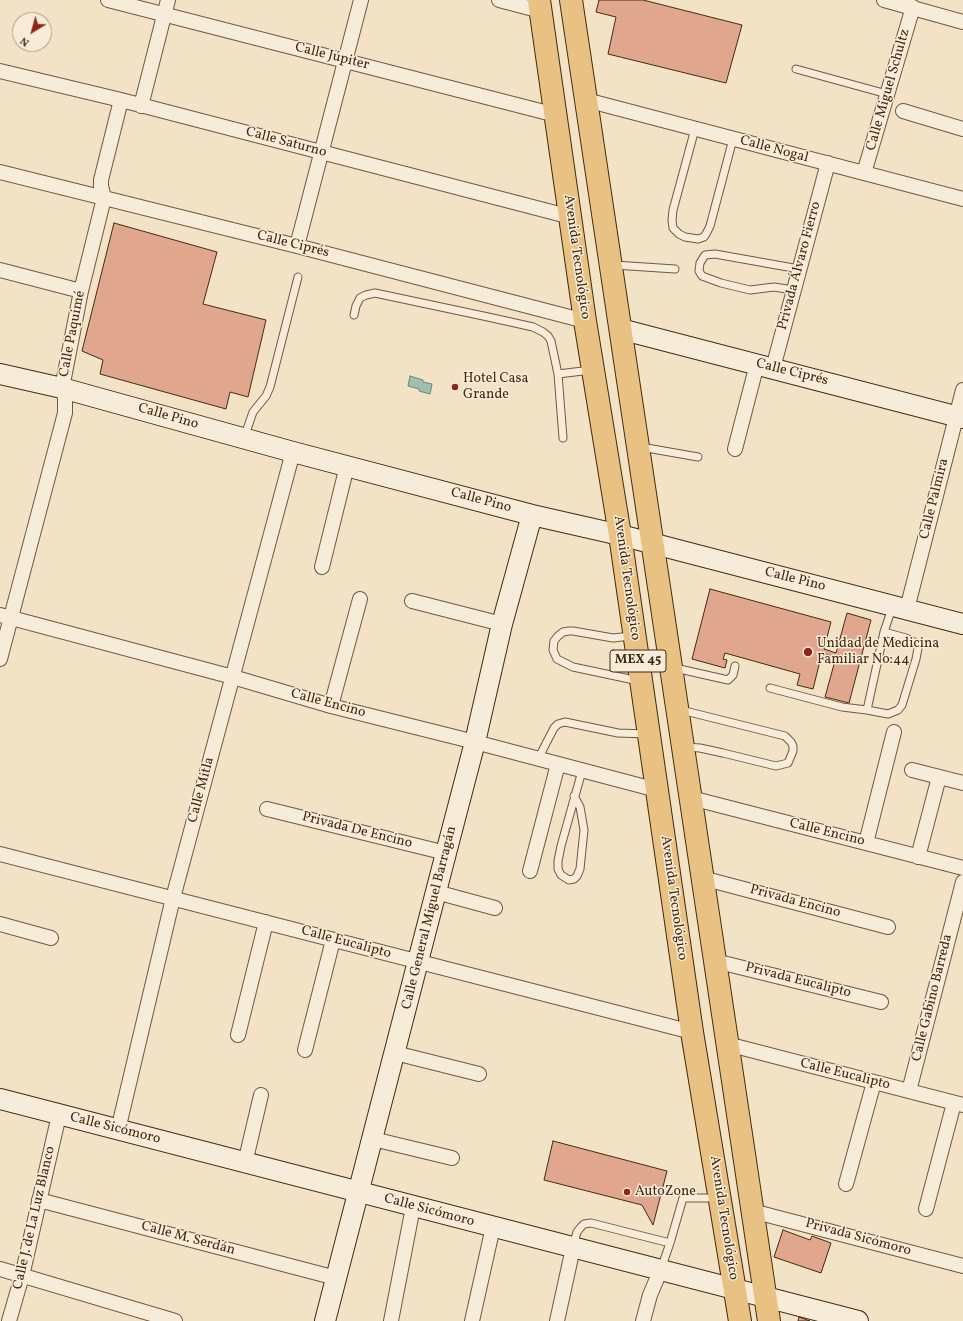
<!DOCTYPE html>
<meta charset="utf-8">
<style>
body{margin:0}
#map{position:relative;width:963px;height:1321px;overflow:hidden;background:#f2e2c6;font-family:Vollkorn,serif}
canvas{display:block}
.north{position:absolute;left:12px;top:12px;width:40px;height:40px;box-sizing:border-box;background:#f7ecda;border:1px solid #af9f89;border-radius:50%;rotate:217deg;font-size:11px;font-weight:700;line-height:16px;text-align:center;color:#442b0f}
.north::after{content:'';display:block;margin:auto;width:14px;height:18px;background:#8f2418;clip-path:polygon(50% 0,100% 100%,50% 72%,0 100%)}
</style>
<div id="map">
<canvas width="963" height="1321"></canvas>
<div class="north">N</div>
</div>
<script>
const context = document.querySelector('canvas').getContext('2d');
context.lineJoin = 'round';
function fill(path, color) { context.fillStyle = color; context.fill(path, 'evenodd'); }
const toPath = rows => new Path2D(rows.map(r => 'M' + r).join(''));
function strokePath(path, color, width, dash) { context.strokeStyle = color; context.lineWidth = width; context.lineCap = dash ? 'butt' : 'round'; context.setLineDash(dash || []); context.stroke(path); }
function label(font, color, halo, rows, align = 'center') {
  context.font = font + ' Vollkorn,serif'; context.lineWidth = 3; context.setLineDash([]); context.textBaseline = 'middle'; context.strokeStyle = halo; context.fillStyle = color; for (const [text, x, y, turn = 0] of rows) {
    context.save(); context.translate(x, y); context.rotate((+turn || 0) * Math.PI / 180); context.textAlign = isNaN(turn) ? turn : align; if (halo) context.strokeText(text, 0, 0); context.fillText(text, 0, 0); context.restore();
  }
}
const water = toPath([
 [410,376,423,380,423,382,432,384,430,394,419,391,419,389,408,386,410,376]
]);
const building = toPath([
 [599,0,643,0,742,25,726,83,608,54,616,17,596,12,599,0],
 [114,223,217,252,203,304,266,320,248,397,230,392,226,409,100,374,103,360,82,351,114,223],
 [710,589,831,622,824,649,836,653,847,613,871,620,849,703,825,697,836,657,822,653,813,689,797,685,800,674,725,653,723,659,727,660,725,668,692,659,710,589],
 [553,1141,667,1171,653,1225,642,1205,544,1180,553,1141],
 [783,1230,810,1240,812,1236,831,1243,821,1273,774,1257,783,1230],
 [799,1317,810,1321,798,1321,799,1317]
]);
const lane = toPath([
 [796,69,887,94],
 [695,129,673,210,672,220,673,228,679,234,685,237,698,239,704,237,706,234,710,226,733,139],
 [614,265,675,269],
 [793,290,774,287,750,290,721,283,702,276,699,271,700,263,705,255,715,254,799,269],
 [354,315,356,306,360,298,366,295,375,293,488,317,533,327,543,332,548,336,551,341,558,374,591,370],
 [558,374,563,438],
 [244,438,253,412,266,396,270,387,298,277],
 [641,447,698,457],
 [884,632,906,638,914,642,917,644,918,648,916,659,902,705,898,710,888,714,867,710,884,632],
 [884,632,892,608],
 [631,636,613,638,573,631,569,631,563,632,558,636,554,641,553,650,557,659,573,667,639,681],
 [675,668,728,680,733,675,735,666],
 [770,688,842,707,867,710],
 [681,710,785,736,791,742,793,746,793,751,788,763,776,766,723,753,700,748,685,747],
 [538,759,554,728,558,724,565,722,618,733,647,734],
 [574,796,580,807,584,830,580,869,577,876,574,879,569,880,561,875,558,869,558,861,561,846,582,771],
 [573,1246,577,1232,581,1227,584,1224,591,1223,670,1243,683,1198,718,1198],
 [661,1269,670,1243]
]);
const street = toPath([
 [108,0,556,115],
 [499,0,541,11],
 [884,0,963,22],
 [0,71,121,100,571,217],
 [586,100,963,199],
 [141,106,168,0],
 [903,111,963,129],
 [0,172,297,246,585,321],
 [864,173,913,7],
 [297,246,361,0],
 [0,270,81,291],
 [773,368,828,163],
 [735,449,757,364],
 [322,567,347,466],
 [412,601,502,624],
 [907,609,963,390],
 [0,615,233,677,331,706,475,742,657,790],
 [0,659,65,413,65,398,62,388,81,291,104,198,101,186,101,180,121,100],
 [331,706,360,599],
 [912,770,963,783],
 [691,798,963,868],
 [267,809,446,853],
 [866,843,894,732],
 [0,854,692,1032],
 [918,857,939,777],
 [530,871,558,764],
 [702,878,888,927],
 [436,892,495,908],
 [0,924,51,938],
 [715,961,881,1002],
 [238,1035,266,922],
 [727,1044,963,1105],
 [305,1050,333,940],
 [395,1053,479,1074],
 [909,1091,963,882],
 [118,1130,173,898,293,452],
 [373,1139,452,1158],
 [245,1163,261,1095],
 [846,1184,874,1082],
 [39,1200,336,1278],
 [926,1209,954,1103],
 [752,1211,963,1266],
 [0,1269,175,1321],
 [9,1321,22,1276,59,1115],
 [391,1321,413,1207],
 [472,1321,493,1227],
 [557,1321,573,1248],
 [643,1321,650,1295,661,1269]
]);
const secondary = toPath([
 [620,329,963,418],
 [0,374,62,388,293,452,532,515,620,535,963,624],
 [0,1099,858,1321],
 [325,1321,446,853,475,742,502,624,532,515]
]);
const primary = toPath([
 [539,0,585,321,620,535,692,1032,740,1321],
 [571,0,769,1321]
]);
const markers = [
 [455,387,4,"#8f2418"],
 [808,652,5,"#8f2418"],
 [627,1192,4,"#8f2418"]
];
const shields = [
 [638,661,56]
];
const shieldNames = [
 ["MEX 45",638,661]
];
const streetNames = [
 ["Calle Júpiter",332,57,14],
 ["Calle Miguel Schultz",889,90,-74],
 ["Calle Saturno",286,143,15],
 ["Calle Nogal",774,150,15],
 ["Calle Ciprés",293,245,14],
 ["Avenida Tecnológico",576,257,82],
 ["Privada Álvaro Fierro",800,266,-75],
 ["Calle Paquimé",73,334,-79],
 ["Calle Ciprés",792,373,14],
 ["Calle Pino",168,417,16],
 ["Calle Palmira",935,499,-76],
 ["Calle Pino",481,501,15],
 ["Avenida Tecnológico",626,578,82],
 ["Calle Pino",795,580,14],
 ["Calle Encino",328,704,15],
 ["Calle Mitla",202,790,-75],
 ["Privada De Encino",357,831,14],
 ["Calle Encino",827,833,14],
 ["Avenida Tecnológico",673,898,82],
 ["Privada Encino",795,902,15],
 ["Calle General Miguel Barragán",430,918,-76],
 ["Calle Eucalipto",346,943,15],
 ["Privada Eucalipto",798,981,14],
 ["Calle Gabino Barreda",933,998,-76],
 ["Calle Eucalipto",845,1075,14],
 ["Calle Sicómoro",115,1129,14],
 ["Calle Sicómoro",429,1211,15],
 ["Calle J. de La Luz Blanco",35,1218,-77],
 ["Avenida Tecnológico",723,1218,81],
 ["Privada Sicómoro",858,1238,15],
 ["Calle M. Serdán",188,1239,15]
];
const poiNames = [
 ["Hotel Casa",463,379],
 ["Grande",463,395],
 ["Unidad de Medicina",817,644],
 ["Familiar No:44",817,660],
 ["AutoZone",635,1192]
];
fill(water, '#9cbfaf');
strokePath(water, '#79846f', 1);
fill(building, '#e1a68e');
strokePath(building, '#442b0f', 1);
strokePath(lane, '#70593d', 9);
strokePath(street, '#70593d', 16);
strokePath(secondary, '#442b0f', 22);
strokePath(primary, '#442b0f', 24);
strokePath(lane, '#f7ecda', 7);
strokePath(street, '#f7ecda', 14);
strokePath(secondary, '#f7ecda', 20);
strokePath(primary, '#e9c183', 22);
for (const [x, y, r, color] of markers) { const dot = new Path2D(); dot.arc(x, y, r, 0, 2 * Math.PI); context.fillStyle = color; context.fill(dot); strokePath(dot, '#f7ecda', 1.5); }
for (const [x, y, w] of shields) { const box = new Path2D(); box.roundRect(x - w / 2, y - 11, w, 22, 3); context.fillStyle = '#f7ecda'; context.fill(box); strokePath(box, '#442b0f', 1); }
label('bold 13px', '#442b0f', null, shieldNames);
label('14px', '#442b0f', '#f7ecda', streetNames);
label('14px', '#442b0f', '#f7ecda', poiNames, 'left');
</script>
